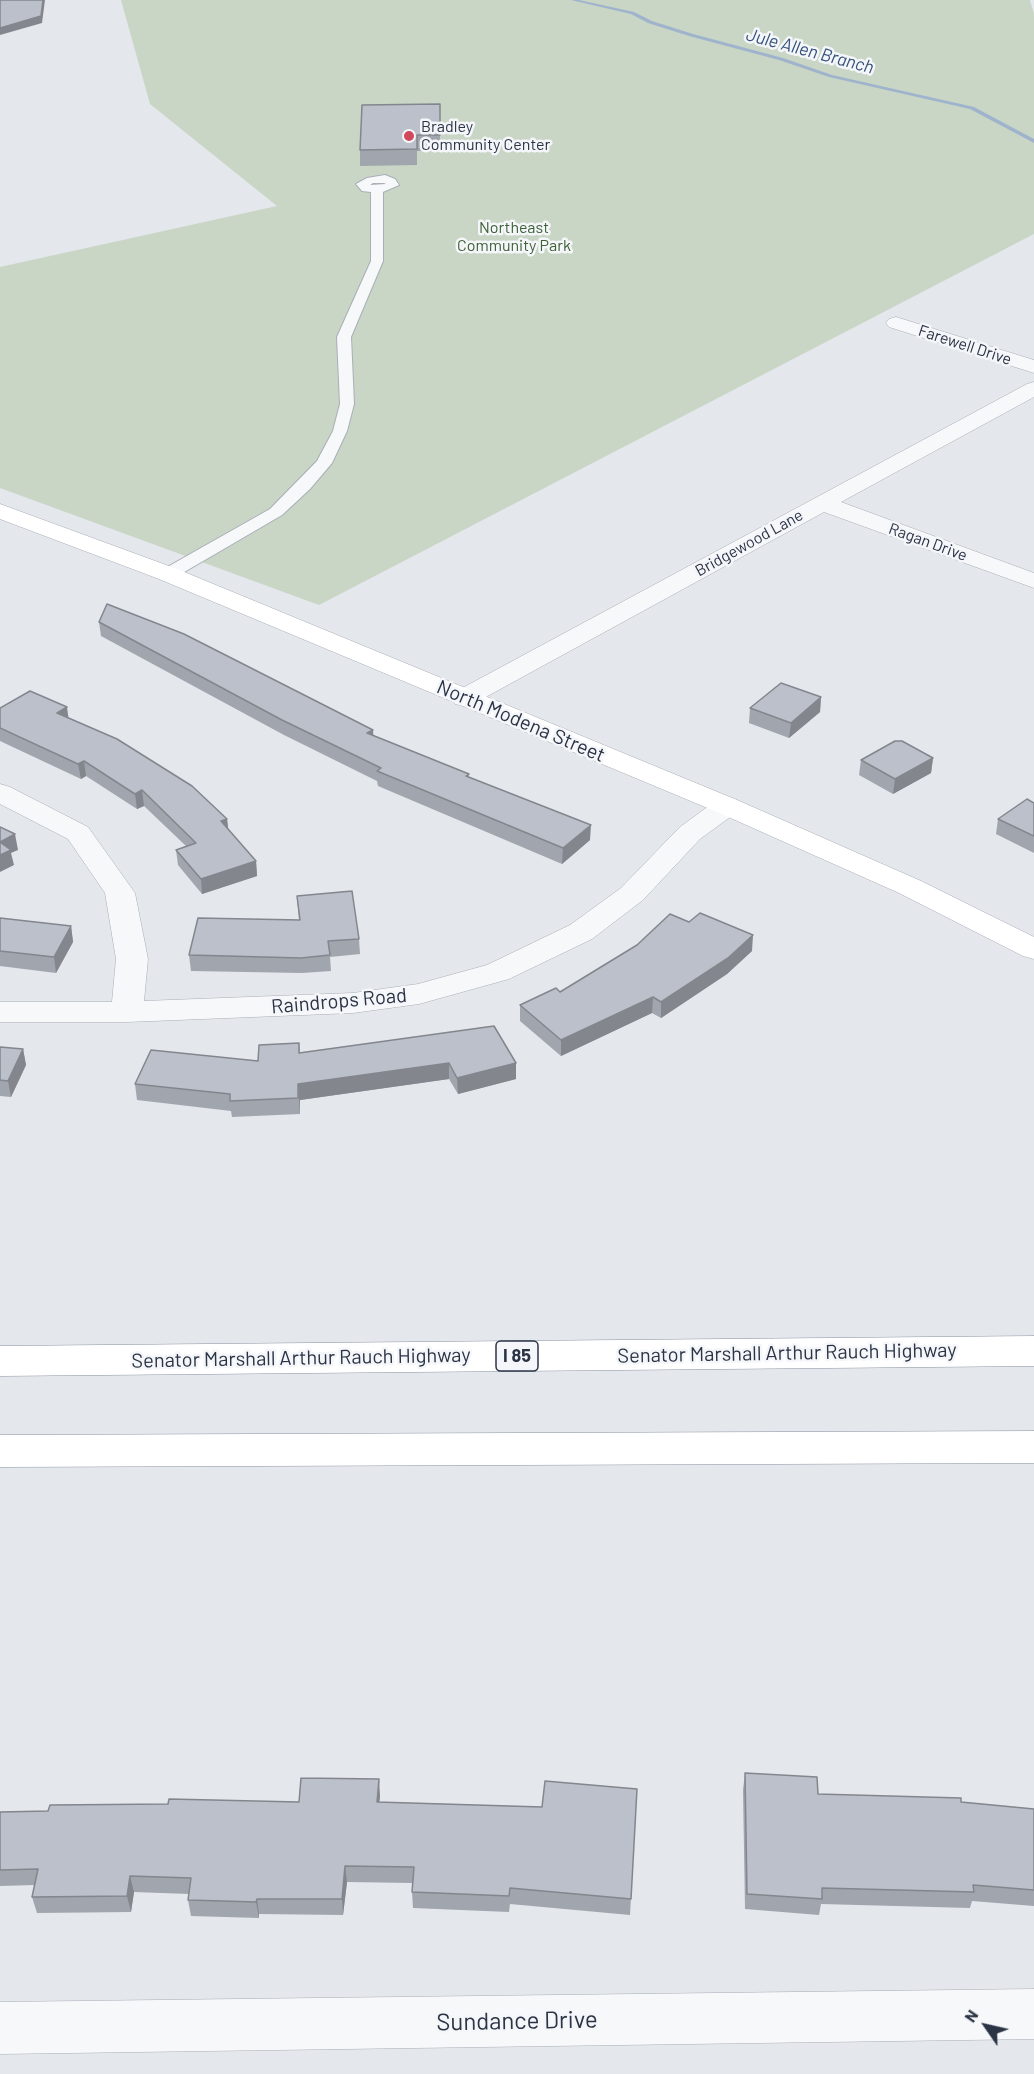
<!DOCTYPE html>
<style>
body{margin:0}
#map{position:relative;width:1034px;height:2074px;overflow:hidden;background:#e4e7ec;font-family:Barlow,sans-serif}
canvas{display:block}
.north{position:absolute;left:956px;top:1996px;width:60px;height:60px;-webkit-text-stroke:4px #f4f6f9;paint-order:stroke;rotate:304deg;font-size:16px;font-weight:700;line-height:24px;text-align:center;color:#2b3445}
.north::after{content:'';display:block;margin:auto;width:21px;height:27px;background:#2b3445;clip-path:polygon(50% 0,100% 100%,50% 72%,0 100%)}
</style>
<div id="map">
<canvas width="1034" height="2074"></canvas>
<div class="north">N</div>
</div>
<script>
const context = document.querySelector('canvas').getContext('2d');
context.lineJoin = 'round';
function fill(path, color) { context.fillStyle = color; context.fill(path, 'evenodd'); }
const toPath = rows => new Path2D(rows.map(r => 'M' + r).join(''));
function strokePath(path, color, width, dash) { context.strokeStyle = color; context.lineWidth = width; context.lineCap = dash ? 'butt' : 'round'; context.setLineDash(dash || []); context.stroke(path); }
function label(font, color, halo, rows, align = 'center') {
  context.font = font + ' Barlow,sans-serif'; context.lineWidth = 5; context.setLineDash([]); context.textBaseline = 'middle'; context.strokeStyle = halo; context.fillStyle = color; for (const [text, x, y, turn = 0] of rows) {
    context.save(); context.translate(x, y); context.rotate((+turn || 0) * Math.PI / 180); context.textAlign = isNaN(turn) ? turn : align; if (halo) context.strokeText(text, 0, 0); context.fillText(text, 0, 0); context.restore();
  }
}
const green = toPath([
 [121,0,1030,0,1034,14,1034,234,319,605,0,488,0,267,277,206,150,104]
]);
const stream = toPath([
 [571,0,579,0,634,12,652,21,693,34,783,58,832,75,974,107,1034,139,1034,143,970,109,829,77,779,60,689,36,648,23,631,14,571,0]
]);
const lane = toPath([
 [385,175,395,179,399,185,383,192,383,261,351,337,354,404,347,431,332,463,310,489,282,515,174,578,162,578,160,574,162,570,270,509,317,461,333,431,340,404,337,337,371,261,371,192,362,191,356,184,367,178,385,175],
 [373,183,384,183,386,184,370,185,373,183]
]);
const street = toPath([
 [896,317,1034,360,1034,373,889,327,886,323,889,319,896,317],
 [1034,382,1034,397,841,502,1034,573,1034,588,824,512,473,704,464,706,455,704,451,698,455,692,1027,384,1034,382],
 [0,784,10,787,88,827,135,893,148,959,144,1001,353,993,418,984,487,965,570,925,621,888,680,827,717,800,727,797,737,800,741,806,737,812,700,839,643,900,592,939,509,979,419,1004,353,1013,127,1022,0,1022,0,1002,112,1002,116,959,105,893,68,839,0,804,0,784],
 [1034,1989,1034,2039,0,2054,0,2002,1034,1989]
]);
const secondary = toPath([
 [0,504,177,569,737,800,921,881,1034,937,1034,959,1023,956,899,893,717,812,159,579,0,519,0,504]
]);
const highway = toPath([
 [1034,1336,1034,1366,0,1376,0,1346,1034,1336],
 [1034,1431,1034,1463,0,1467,0,1435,1034,1431]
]);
const wall = toPath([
 [440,104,440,150,417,151,417,165,360,166,360,150],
 [99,622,373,730,373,735,469,774,469,777,590,840,562,864,378,786,377,781,284,735,101,636],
 [821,697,820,712,789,738,749,723,750,708],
 [0,708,69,718,227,819,228,830,256,861,257,876,202,894,178,865,176,850,186,846,144,806,137,809,86,776,81,779,0,741],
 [933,758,931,773,893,794,859,775,861,760],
 [1034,803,1034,853,996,834,998,819],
 [297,896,359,939,360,954,330,957,331,971,302,973,191,971,189,955,299,920],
 [0,918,71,926,73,942,56,973,0,966],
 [752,951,727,974,661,1018,652,1013,561,1056,520,1021,520,1005,560,992],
 [494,1026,516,1079,458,1094,449,1079,300,1100,300,1114,232,1117,231,1111,137,1100,135,1084,258,1061,299,1043,300,1053],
 [0,1047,23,1049,26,1065,11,1097,0,1096],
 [745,1773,818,1794,961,1802,1034,1809,1034,1906,972,1901,970,1908,821,1904,819,1915,745,1909,743,1790],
 [637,1789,630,1915,510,1904,509,1912,413,1908,412,1892,413,1883,347,1882,343,1915,259,1914,259,1918,191,1916,188,1900,189,1894,134,1892,131,1912,37,1913,32,1897,35,1885,0,1886,0,1812,48,1811,168,1804,299,1802,380,1796,379,1802,542,1807]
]);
const shadedWall = toPath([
 [43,0,45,0,42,23,0,35,0,28],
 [821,697,820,712,789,738,791,723],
 [67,707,69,722,57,713],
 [373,730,374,745,367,733],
 [933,758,931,773,893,794,895,779],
 [84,761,86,776,81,779,78,764],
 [142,790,144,806,137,809,135,794],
 [227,819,229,834,221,821],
 [591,825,590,840,562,864,563,848],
 [15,834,18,850,11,853,14,865,0,872,0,842],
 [256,861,257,876,202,894,201,879],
 [71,926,73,942,56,973,54,957],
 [753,935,752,951,727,974,661,1018,661,1002],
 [653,997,652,1013,561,1056,561,1040],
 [23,1049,26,1065,11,1097,8,1081],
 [449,1063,449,1079,300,1100,300,1114,298,1084],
 [516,1063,516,1079,458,1094,457,1078],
 [379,1779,380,1796,378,1818,377,1802],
 [345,1866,347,1882,343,1915,342,1899],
 [130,1876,134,1892,131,1912,127,1896],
 [257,1899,259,1914,259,1918,256,1902]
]);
const building = toPath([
 [0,0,43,0,41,16,0,28,0,0],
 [440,104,440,135,417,135,417,149,360,150,362,105,440,104],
 [107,604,184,634,373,730,367,733,469,774,466,776,591,825,563,848,377,771,381,768,282,720,99,622,107,604],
 [781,683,821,697,791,723,750,708,781,683],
 [30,691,67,707,57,713,117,739,192,786,227,819,221,821,256,861,201,879,176,850,196,843,142,790,135,794,84,761,78,764,0,728,0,708,30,691],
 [895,741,902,741,933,758,895,779,861,760,895,741],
 [1027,799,1034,803,1034,836,998,819,1027,799],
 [0,827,15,834,0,842,0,827],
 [0,842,11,850,0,855,0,842],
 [352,891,359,939,328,941,330,955,301,958,189,955,198,918,300,920,297,896,352,891],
 [700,913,753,935,728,958,661,1002,653,997,561,1040,520,1005,556,988,560,992,637,945,670,914,689,922,700,913],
 [0,918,71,926,54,957,0,951,0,918],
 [494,1026,516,1063,457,1078,449,1063,298,1084,298,1098,230,1101,230,1094,135,1084,151,1050,258,1061,259,1045,299,1043,299,1053,494,1026],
 [0,1047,23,1049,8,1081,0,1080,0,1047],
 [745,1773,817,1777,818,1794,961,1798,961,1802,1034,1809,1034,1890,973,1885,974,1892,822,1888,822,1899,747,1894,745,1773],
 [301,1778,379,1779,377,1802,542,1807,545,1781,637,1789,631,1899,510,1888,509,1896,412,1892,414,1867,345,1866,342,1899,257,1899,256,1902,188,1900,191,1878,130,1876,127,1896,32,1897,38,1869,0,1870,0,1812,48,1811,50,1805,168,1804,169,1799,299,1802,301,1778]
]);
const markers = [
 [409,136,6,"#d1495b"]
];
const farPoinames = [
 ["Bradley",421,127],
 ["Community Center",421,145]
];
const farParknames = [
 ["Northeast",514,228],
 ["Community Park",514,246]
];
const farStreetnames = [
 ["Farewell Drive",965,345,18],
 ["Ragan Drive",928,542,20],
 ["Bridgewood Lane",749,543,-29]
];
const farWaternames = [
 ["Jule Allen Branch",810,51,15]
];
const shields = [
 [517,1356,42]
];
const shieldNames = [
 ["I 85",517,1356]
];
const streetNames = [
 ["North Modena Street",521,721,23],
 ["Raindrops Road",339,1001,-5],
 ["Senator Marshall Arthur Rauch Highway",787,1353,-1],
 ["Senator Marshall Arthur Rauch Highway",301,1358,-1]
];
const nearStreetnames = [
 ["Sundance Drive",517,2021,-1]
];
fill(green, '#c9d6c5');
fill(stream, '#9fb4cc');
strokePath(lane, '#a9aeb7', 2);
strokePath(street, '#a9aeb7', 1);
strokePath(secondary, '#a9aeb7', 1);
strokePath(highway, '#8b94a3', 1);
fill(lane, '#f7f8fa');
fill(street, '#f7f8fa');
fill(secondary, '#fff');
fill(highway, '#fff');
fill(wall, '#a1a5ae');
fill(shadedWall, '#83868d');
fill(building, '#bbc0ca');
strokePath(building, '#83868d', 1.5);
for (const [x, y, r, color] of markers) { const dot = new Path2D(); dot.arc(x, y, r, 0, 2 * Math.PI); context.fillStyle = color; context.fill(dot); strokePath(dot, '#f4f6f9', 2); }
label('16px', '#2b3445', '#f4f6f9', farPoinames, 'left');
label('16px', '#3f6138', '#f4f6f9', farParknames);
label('16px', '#2b3445', '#f4f6f9', farStreetnames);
label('italic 18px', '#34527a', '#f4f6f9', farWaternames);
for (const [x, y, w] of shields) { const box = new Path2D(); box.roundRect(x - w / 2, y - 15, w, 30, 4.5); context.fillStyle = '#f4f6f9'; context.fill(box); strokePath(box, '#2b3445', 1.5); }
label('bold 18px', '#2b3445', null, shieldNames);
label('20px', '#2b3445', '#f4f6f9', streetNames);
label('24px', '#2b3445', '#f4f6f9', nearStreetnames);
</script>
